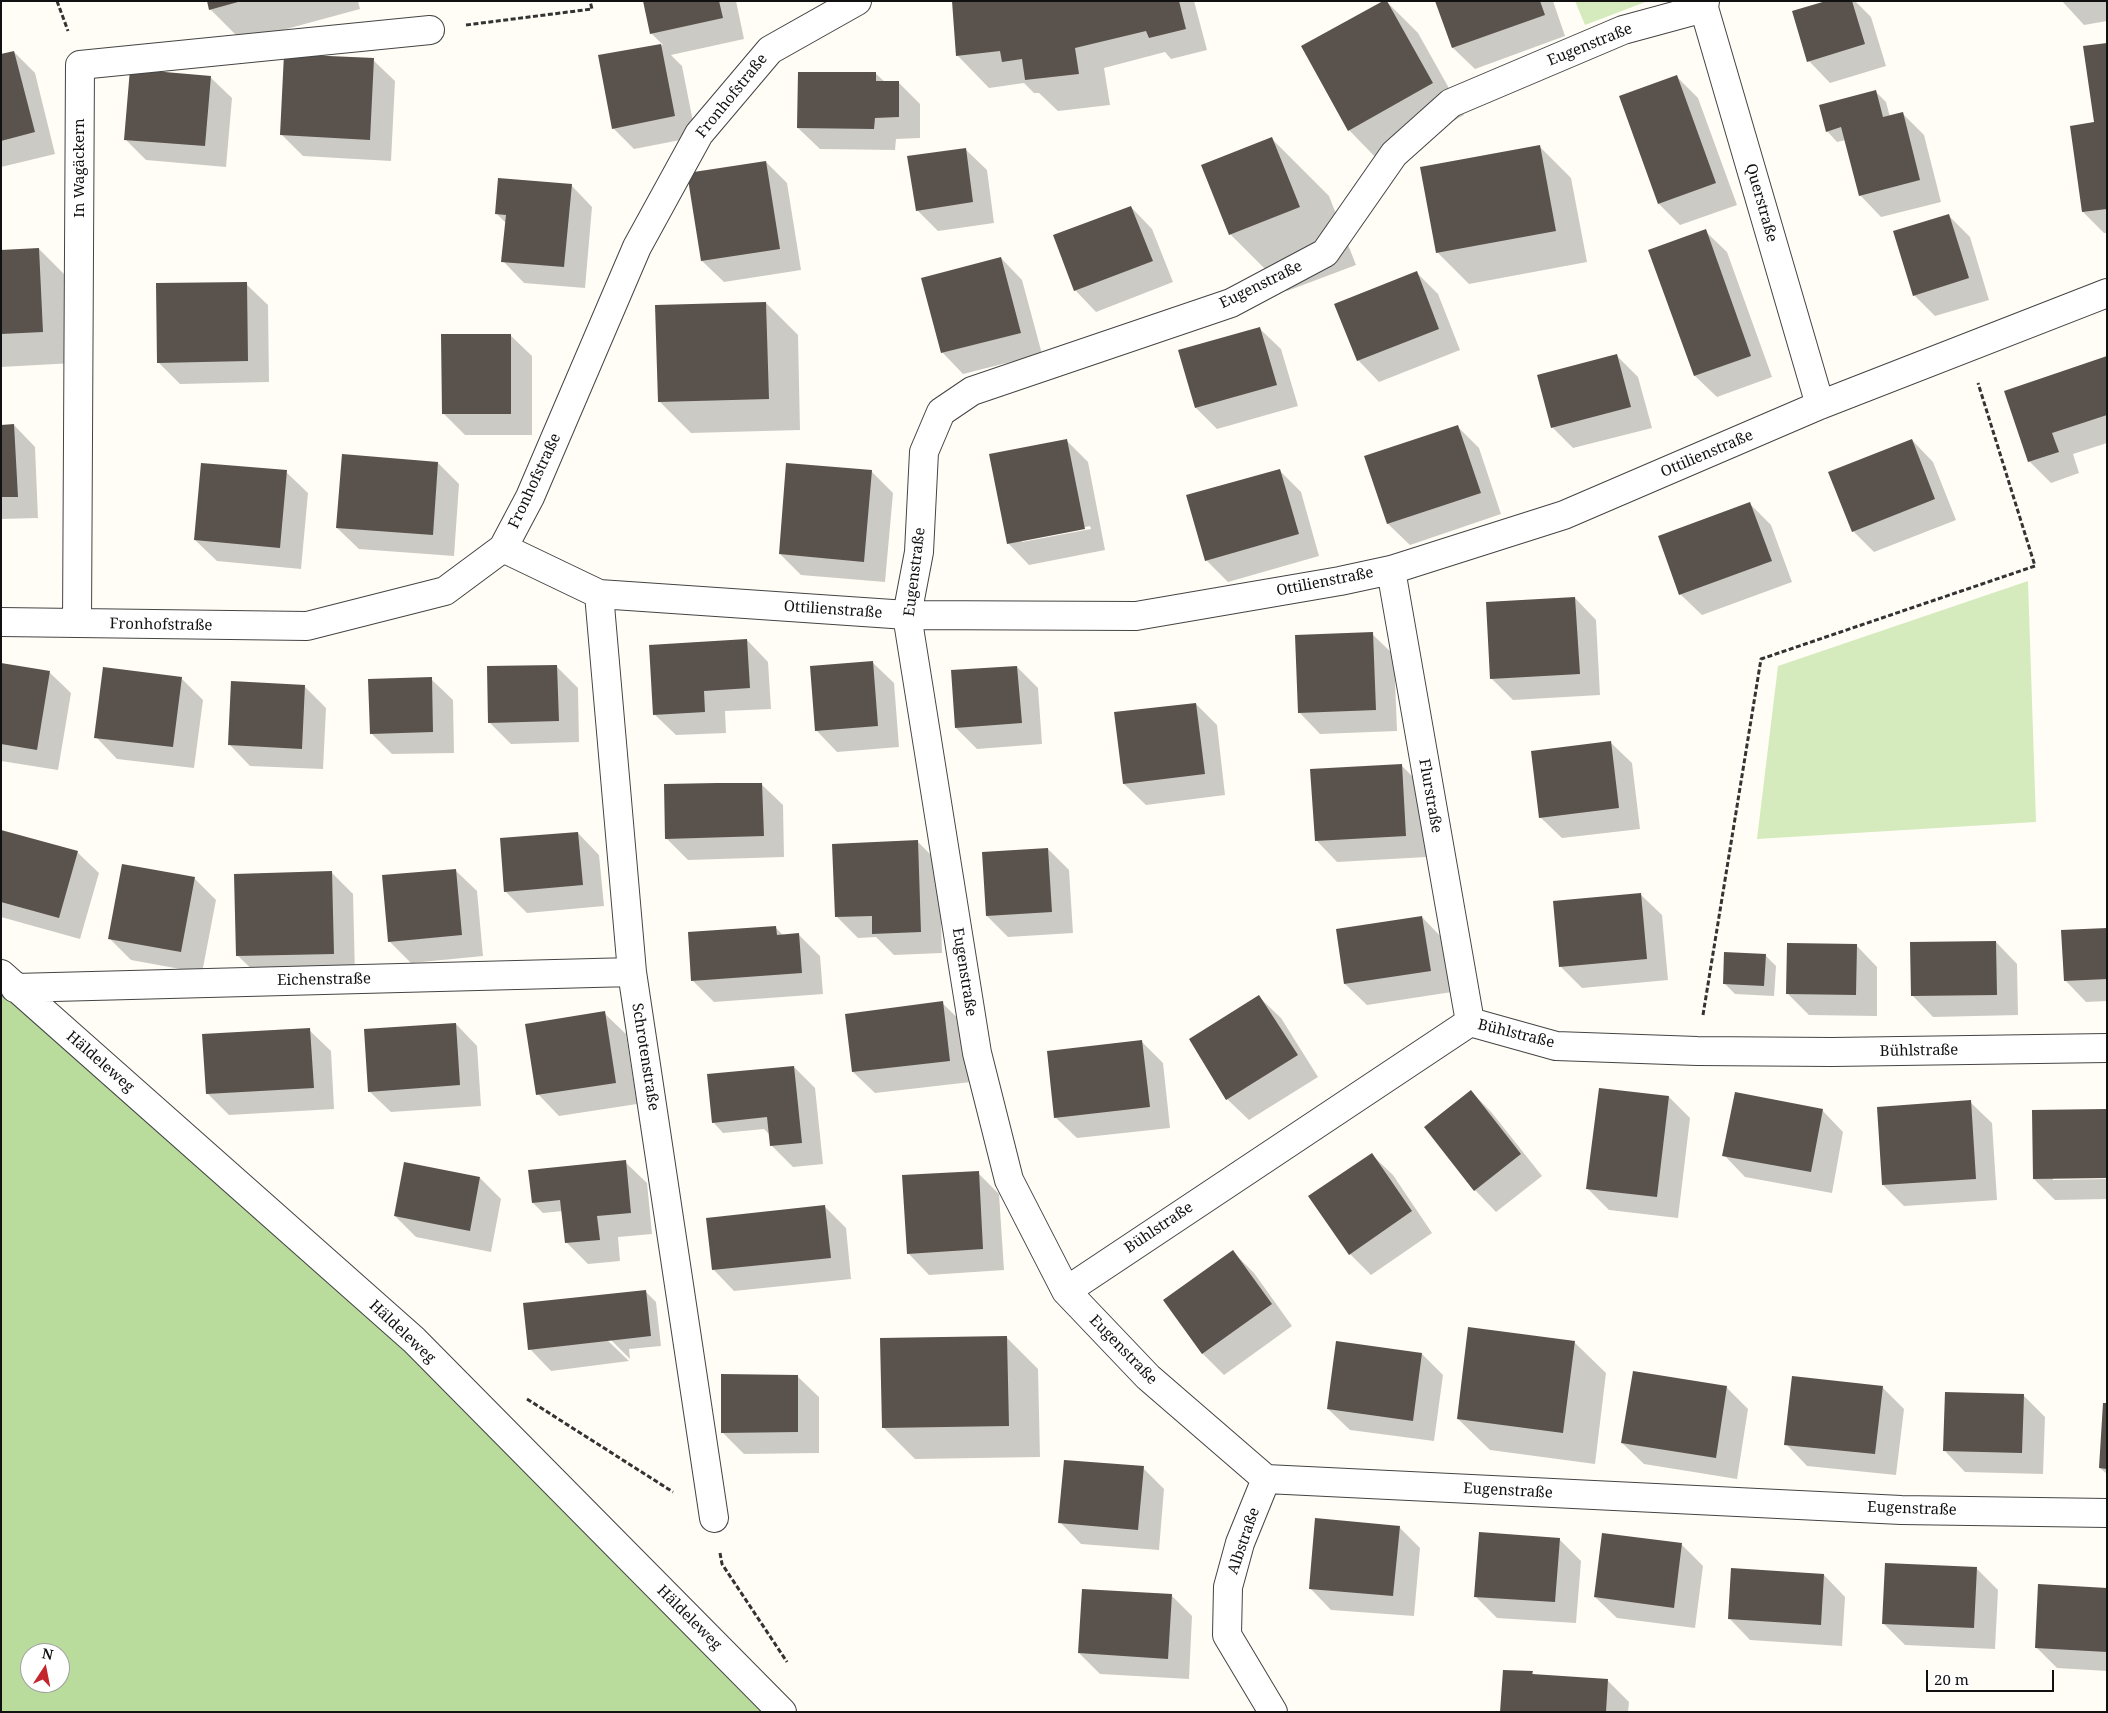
<!DOCTYPE html>
<meta charset="utf-8">
<style>
body{margin:0}
#map{position:relative;width:2108px;height:1713px;overflow:hidden;background:#fffdf5;font-family:"Noto Serif",serif}
canvas{display:block}
.frame{position:absolute;inset:0;border:2px solid #111;pointer-events:none}
.north{position:absolute;left:20px;top:1643px;width:50px;height:50px;box-sizing:border-box;background:#fff;border:1px solid #a0a0a0;border-radius:50%;rotate:11deg;font-size:14px;font-weight:700;line-height:20px;text-align:center;color:#111}
.north::after{content:'';display:block;margin:auto;width:18px;height:22px;background:#c4262e;clip-path:polygon(50% 0,100% 100%,50% 72%,0 100%)}
.scale{position:absolute;left:1926px;top:1670px;width:128px;height:22px;box-sizing:border-box;border:2px solid #111;border-top:0;padding-left:6px;font-size:15px;line-height:18px;white-space:nowrap;color:#111;-webkit-text-stroke:4px #fff;paint-order:stroke}
</style>
<div id="map">
<canvas width="2108" height="1713"></canvas>
<div class="frame"></div>
<div class="north">N</div>
<div class="scale">20 m</div>
</div>
<script>
const context = document.querySelector('canvas').getContext('2d');
context.lineJoin = 'round';
function fill(path, color) { context.fillStyle = color; context.fill(path, 'evenodd'); }
const toPath = rows => new Path2D(rows.map(r => 'M' + r).join(''));
function strokePath(path, color, width, dash) { context.strokeStyle = color; context.lineWidth = width; context.lineCap = dash ? 'butt' : 'round'; context.setLineDash(dash || []); context.stroke(path); }
function label(font, color, halo, rows, align = 'center') {
  context.font = font + ' "Noto Serif",serif'; context.lineWidth = 5; context.setLineDash([]); context.textBaseline = 'middle'; context.strokeStyle = halo; context.fillStyle = color; for (const [text, x, y, turn = 0] of rows) {
    context.save(); context.translate(x, y); context.rotate((+turn || 0) * Math.PI / 180); context.textAlign = isNaN(turn) ? turn : align; if (halo) context.strokeText(text, 0, 0); context.fillText(text, 0, 0); context.restore();
  }
}
const green = toPath([
 [1575,1,1648,1,1585,25],
 [2028,581,2036,822,1757,839,1778,666]
]);
const forest = toPath([
 [1,974,414,1340,782,1712,1,1712],
 [30,1653,60,1653,60,1683,30,1683]
]);
const shadow = toPath([
 [208,1,358,1,360,9,242,41,210,9],
 [644,1,736,1,744,39,671,55,682,66,696,137,634,149,613,128,600,56,663,45,651,33],
 [953,1,1194,1,1207,50,1171,59,1165,52,1104,68,1110,105,1058,111,1039,93,1034,93,1024,83,989,88,958,56],
 [1386,1,1418,33,1464,115,1380,162,1349,130],
 [1437,1,1553,1,1565,36,1475,69,1453,48],
 [1831,1,1855,1,1871,17,1886,66,1830,83,1809,61],
 [2062,1,2107,1,2107,21,2084,25],
 [2107,44,2107,233,2104,233,2083,212],
 [14,52,35,73,55,154,1,167,1,55],
 [373,60,395,81,391,161,303,156,282,135],
 [875,73,885,82,899,83,920,104,920,138,896,139,895,150,820,149,798,128],
 [210,77,232,98,226,167,146,160,125,139],
 [1677,77,1698,98,1737,205,1680,225,1659,204],
 [1876,92,1886,102,1890,117,1903,114,1924,135,1941,202,1881,217,1860,195,1846,140,1837,142,1827,131],
 [1272,139,1329,196,1356,265,1287,291,1230,234],
 [1539,146,1571,178,1587,262,1469,284,1437,252],
 [965,149,987,170,994,223,938,231,917,210],
 [766,162,787,183,801,270,724,282,702,261],
 [571,185,592,207,585,288,524,283,503,261,506,223,496,213],
 [1131,207,1152,229,1173,282,1096,312,1075,290],
 [1948,215,1970,237,1989,300,1935,316,1914,295],
 [1705,231,1727,252,1772,377,1717,397,1695,376,1650,251],
 [39,249,71,281,74,363,1,367,1,251],
 [1001,258,1022,280,1042,354,963,374,942,352],
 [1417,273,1438,294,1460,350,1379,382,1358,360],
 [246,284,268,305,269,382,180,384,158,362],
 [766,303,798,335,800,430,691,433,659,401],
 [1259,328,1281,349,1298,406,1217,429,1196,408],
 [510,335,532,356,532,435,465,435,444,414],
 [1617,356,1638,377,1652,428,1573,448,1552,427],
 [2107,357,2107,443,2073,454,2079,473,2051,483,2029,461],
 [14,425,35,447,38,518,1,519,1,426],
 [1457,426,1479,448,1501,514,1410,545,1388,524,1366,457],
 [1066,440,1088,462,1105,550,1029,565,1008,543],
 [1090,526,1091,529,1022,542,1022,540],
 [1912,440,1933,462,1956,520,1874,552,1853,531],
 [438,463,459,484,454,556,359,549,337,528],
 [1279,470,1301,492,1319,556,1228,582,1206,560],
 [871,471,893,493,885,582,801,575,780,554],
 [286,472,308,493,301,569,217,561,195,540],
 [1750,504,1771,525,1792,582,1702,615,1680,594],
 [1575,598,1596,620,1600,695,1513,700,1491,678],
 [1372,634,1394,655,1397,731,1320,734,1299,712],
 [747,640,768,662,771,709,725,711,726,733,676,735,654,714],
 [872,662,894,683,899,747,837,752,816,730],
 [1,664,49,672,71,693,58,770,1,761],
 [556,666,578,688,579,742,511,744,489,722],
 [1017,667,1038,688,1042,744,977,749,956,728],
 [181,678,203,700,194,768,117,759,96,737],
 [431,679,453,700,454,753,392,754,371,733],
 [304,686,326,708,323,769,250,766,229,744],
 [1196,704,1217,725,1225,795,1146,805,1124,784],
 [1610,742,1632,763,1640,829,1562,838,1540,817],
 [1402,766,1423,787,1427,857,1337,862,1316,840],
 [761,784,783,805,784,857,688,860,666,838],
 [1,831,77,852,99,873,80,939,1,917],
 [578,833,599,855,604,906,527,913,505,891],
 [917,841,939,863,942,953,894,955,876,937,858,938,837,917],
 [1048,849,1069,870,1073,933,1008,937,987,916],
 [455,870,477,891,483,956,411,963,389,941],
 [331,872,353,894,355,975,259,976,237,955],
 [194,878,216,900,202,973,131,960,109,938],
 [1640,894,1662,915,1668,980,1582,988,1561,967],
 [1422,917,1443,939,1452,992,1367,1005,1345,984],
 [775,927,784,936,799,935,820,956,823,994,714,1002,693,981],
 [2107,929,2107,1001,2086,1002,2065,980],
 [1996,942,2017,964,2018,1015,1933,1017,1912,995],
 [1856,945,1877,967,1877,1016,1809,1015,1787,993],
 [1765,955,1776,966,1774,996,1735,994,1724,983],
 [1259,997,1281,1018,1318,1077,1249,1120,1227,1099],
 [942,1003,964,1024,971,1082,875,1093,853,1072,846,1015],
 [604,1013,626,1034,637,1104,559,1116,538,1094],
 [456,1024,477,1046,481,1106,391,1112,369,1091],
 [309,1030,331,1051,334,1109,229,1115,207,1093],
 [1142,1042,1163,1063,1170,1128,1077,1138,1055,1117],
 [794,1067,815,1088,823,1164,793,1167,771,1145,770,1135,764,1129,723,1133,713,1122],
 [1471,1091,1492,1113,1542,1176,1496,1212,1475,1190,1426,1127],
 [1669,1097,1690,1118,1678,1218,1609,1210,1588,1189],
 [1970,1102,1992,1123,1997,1200,1904,1206,1883,1185],
 [1822,1110,1843,1132,1832,1193,1745,1177,1724,1155],
 [1371,1154,1393,1175,1432,1233,1371,1275,1350,1254],
 [625,1162,647,1183,652,1234,618,1237,620,1261,588,1264,566,1242,563,1211,543,1213,533,1203],
 [978,1173,999,1194,1004,1270,929,1275,908,1253],
 [480,1178,501,1199,491,1252,416,1237,395,1216],
 [2053,1178,2053,1180,2107,1179,2107,1199,2055,1200,2034,1179],
 [824,1206,846,1228,851,1279,734,1291,713,1269],
 [1233,1252,1254,1273,1292,1326,1224,1375,1203,1354,1165,1300],
 [645,1291,656,1302,661,1346,629,1349,630,1359,606,1335,604,1337,629,1361,551,1371,530,1349],
 [1006,1337,1038,1369,1040,1457,915,1459,883,1427],
 [1574,1342,1606,1373,1595,1464,1490,1450,1458,1419],
 [1422,1354,1443,1375,1434,1441,1350,1430,1328,1409],
 [797,1376,819,1397,819,1453,744,1454,722,1432],
 [1726,1387,1748,1409,1737,1479,1644,1464,1622,1443],
 [1882,1387,1904,1409,1896,1475,1807,1466,1786,1444],
 [2023,1395,2045,1417,2043,1474,1965,1472,1944,1450],
 [2107,1404,2107,1474,2100,1468],
 [1143,1468,1164,1489,1159,1550,1081,1544,1060,1522],
 [1399,1527,1420,1548,1414,1616,1331,1610,1310,1588],
 [1559,1539,1581,1561,1576,1623,1497,1618,1476,1597],
 [1681,1544,1703,1566,1695,1628,1617,1618,1595,1597],
 [1976,1568,1998,1590,1995,1649,1905,1645,1883,1623],
 [1733,1569,1824,1575,1845,1597,1842,1646,1750,1640,1729,1618],
 [2107,1590,2107,1671,2057,1668,2036,1647],
 [1171,1595,1192,1616,1189,1679,1100,1674,1079,1653],
 [1532,1672,1535,1675,1607,1680,1629,1702,1628,1712,1501,1712]
]);
const building = toPath([
 [207,1,238,1,238,2,209,10],
 [643,1,719,1,723,18,650,34],
 [952,1,1179,1,1186,29,1149,38,1146,31,1075,48,1079,74,1025,80,1022,59,1002,62,1000,51,956,56],
 [1383,1,1387,1,1433,83,1348,131,1301,46],
 [1435,1,1540,1,1545,15,1452,48],
 [1826,1,1852,1,1865,44,1807,62,1792,11],
 [2107,43,2107,209,2082,212,2070,126,2094,122,2083,46],
 [661,44,675,116,612,129,598,55],
 [14,51,35,132,1,141,1,54],
 [284,54,374,58,370,140,280,135],
 [130,69,211,76,205,146,124,140],
 [798,72,876,72,876,81,899,81,899,117,875,118,874,129,797,128],
 [1677,75,1716,183,1658,204,1619,96],
 [1876,90,1883,117,1903,112,1920,180,1859,196,1841,127,1826,132,1819,105],
 [1272,137,1300,207,1229,235,1201,165],
 [1540,145,1556,231,1436,253,1420,167],
 [966,148,973,202,916,211,907,156],
 [766,161,780,249,701,261,687,173],
 [498,178,572,184,564,267,501,262,506,215,495,214],
 [1131,206,1153,261,1074,291,1053,235],
 [1949,214,1969,278,1913,296,1893,231],
 [1706,229,1751,356,1694,376,1648,250],
 [39,248,43,332,1,334,1,250],
 [1001,257,1021,333,941,353,921,278],
 [1417,271,1439,329,1357,361,1334,304],
 [247,282,248,361,157,363,156,283],
 [766,302,769,399,658,402,655,305],
 [1260,327,1277,385,1195,408,1178,350],
 [441,334,511,334,511,414,442,414],
 [1617,354,1631,407,1551,428,1537,375],
 [2107,356,2107,415,2052,433,2059,452,2028,462,2004,391],
 [14,424,18,497,1,497,1,425],
 [1458,425,1481,493,1387,524,1364,456],
 [1067,439,1085,529,1007,544,989,454],
 [1912,439,1935,499,1852,532,1828,472],
 [342,454,438,462,433,535,336,528],
 [201,463,287,470,280,548,194,540],
 [786,463,872,470,864,562,779,554],
 [1280,469,1299,534,1205,561,1186,495],
 [1750,502,1772,561,1679,595,1658,536],
 [1575,597,1580,674,1490,679,1486,602],
 [1373,632,1376,710,1298,713,1295,635],
 [747,639,750,688,704,691,705,712,653,715,649,645],
 [873,661,878,726,815,731,810,666],
 [1,663,50,671,37,750,1,744],
 [557,665,559,721,488,723,487,666],
 [1017,666,1022,723,955,728,951,670],
 [103,667,182,677,173,747,94,738],
 [432,677,433,732,370,734,368,679],
 [231,681,305,685,302,749,228,745],
 [1196,703,1205,774,1123,784,1114,712],
 [1611,741,1619,808,1539,818,1531,751],
 [1402,764,1406,836,1315,841,1310,769],
 [717,783,762,783,764,836,665,839,664,784],
 [1,830,78,851,59,918,1,902],
 [578,832,583,885,504,892,500,838],
 [918,840,921,932,872,934,872,916,835,917,832,844],
 [1048,848,1052,912,986,916,982,852],
 [122,864,195,877,181,952,108,939],
 [456,869,462,935,388,942,382,875],
 [332,871,334,954,236,956,234,874],
 [1641,893,1647,959,1559,967,1553,901],
 [1422,916,1431,971,1344,984,1336,929],
 [776,926,777,935,799,933,802,973,691,981,688,932],
 [2107,928,2107,979,2064,981,2061,930],
 [1996,941,1997,995,1911,996,1910,942],
 [1787,943,1857,944,1856,995,1786,994],
 [1724,952,1766,954,1764,986,1723,984],
 [1259,995,1298,1055,1226,1100,1189,1039],
 [943,1001,950,1061,852,1072,845,1014],
 [605,1011,616,1083,536,1095,525,1024],
 [456,1023,460,1085,368,1092,364,1029],
 [310,1028,314,1088,206,1094,202,1034],
 [1142,1040,1150,1107,1054,1118,1047,1051],
 [794,1066,802,1143,770,1146,767,1117,712,1123,707,1074],
 [1599,1088,1669,1096,1657,1197,1586,1189],
 [1471,1090,1521,1154,1474,1191,1424,1127],
 [1735,1092,1823,1109,1811,1172,1722,1156],
 [1971,1100,1976,1179,1882,1185,1877,1107],
 [2107,1109,2107,1178,2033,1179,2032,1110],
 [1372,1153,1412,1211,1349,1255,1308,1196],
 [626,1160,631,1213,597,1216,600,1240,565,1243,560,1200,532,1203,528,1170],
 [404,1162,480,1177,470,1231,394,1216],
 [979,1171,983,1249,907,1254,902,1175],
 [825,1205,831,1258,712,1270,706,1218],
 [1233,1250,1272,1304,1202,1354,1163,1300],
 [646,1290,651,1336,528,1350,523,1303],
 [1468,1327,1575,1341,1563,1433,1457,1419],
 [1007,1336,1009,1426,882,1428,880,1338],
 [1336,1341,1422,1353,1413,1421,1327,1409],
 [1633,1371,1727,1386,1716,1458,1621,1443],
 [721,1374,798,1375,798,1432,721,1433],
 [1792,1376,1883,1386,1875,1454,1784,1445],
 [1945,1392,2024,1394,2022,1453,1943,1451],
 [2103,1403,2107,1403,2107,1469,2099,1468],
 [1064,1460,1144,1466,1138,1530,1058,1523],
 [1315,1518,1400,1526,1393,1596,1309,1589],
 [1479,1532,1560,1538,1555,1602,1474,1597],
 [1602,1533,1682,1543,1674,1608,1594,1597],
 [1885,1563,1977,1567,1974,1628,1882,1624],
 [1731,1568,1824,1574,1821,1625,1728,1619],
 [2038,1584,2107,1588,2107,1652,2035,1648],
 [1082,1589,1172,1594,1168,1659,1078,1653],
 [1503,1670,1533,1671,1532,1674,1608,1679,1606,1712,1500,1712]
]);
const path = toPath([
 [57,1,68,31],
 [466,25,592,9,590,1],
 [1703,1015,1761,659,2035,566,1978,383],
 [527,1399,673,1492],
 [720,1553,722,1564,787,1662]
]);
const minor = toPath([
 [1705,1,1704,8,1820,405],
 [1704,8,1623,30,1451,103,1394,154,1325,253,1231,303,972,391,941,412,924,452,919,552,907,615,977,1053,1009,1180,1066,1291,1148,1377,1266,1479,1901,1510,2107,1513],
 [503,548,599,594,907,615,1136,616,1340,581,1391,570,1564,515,1820,405,2107,293],
 [1391,570,1470,1022],
 [599,594,632,972,714,1518],
 [1,622,307,626,445,591,503,548,530,497,637,247,699,134,770,50,857,1],
 [77,623,80,65,430,30],
 [1,974,414,1340,782,1712],
 [15,988,632,972],
 [1066,1291,1470,1022,1556,1046,1697,1051,1832,1052,2107,1048],
 [1266,1479,1240,1543,1228,1587,1227,1635,1273,1712]
]);
const streetNames = [
 ["Eugenstraße",1590,45,-22],
 ["Fronhofstraße",732,96,-51],
 ["In Wagäckern",80,168,-90],
 ["Querstraße",1761,203,74],
 ["Eugenstraße",1261,285,-26],
 ["Ottilienstraße",1707,454,-23],
 ["Fronhofstraße",535,481,-65],
 ["Eugenstraße",915,572,-83],
 ["Ottilienstraße",1325,582,-11],
 ["Ottilienstraße",833,610,4],
 ["Fronhofstraße",161,625,1],
 ["Flurstraße",1430,796,80],
 ["Eugenstraße",964,972,81],
 ["Eichenstraße",324,980,-1],
 ["Bühlstraße",1516,1034,14],
 ["Bühlstraße",1919,1051,-1],
 ["Schrotenstraße",645,1057,81],
 ["Häldeleweg",100,1062,41],
 ["Bühlstraße",1159,1228,-34],
 ["Häldeleweg",402,1332,43],
 ["Eugenstraße",1123,1350,46],
 ["Eugenstraße",1508,1491,3],
 ["Eugenstraße",1912,1509,2],
 ["Albstraße",1244,1541,-71],
 ["Häldeleweg",689,1618,45]
];
fill(green, '#d5ebbd');
fill(forest, '#b9dc9c');
fill(shadow, '#0003');
fill(building, '#5a524d');
strokePath(minor, '#444', 30);
strokePath(path, '#333', 3, [5, 2.5]);
strokePath(minor, '#fff', 28);
label('15px', '#111', '#fff', streetNames);
</script>
